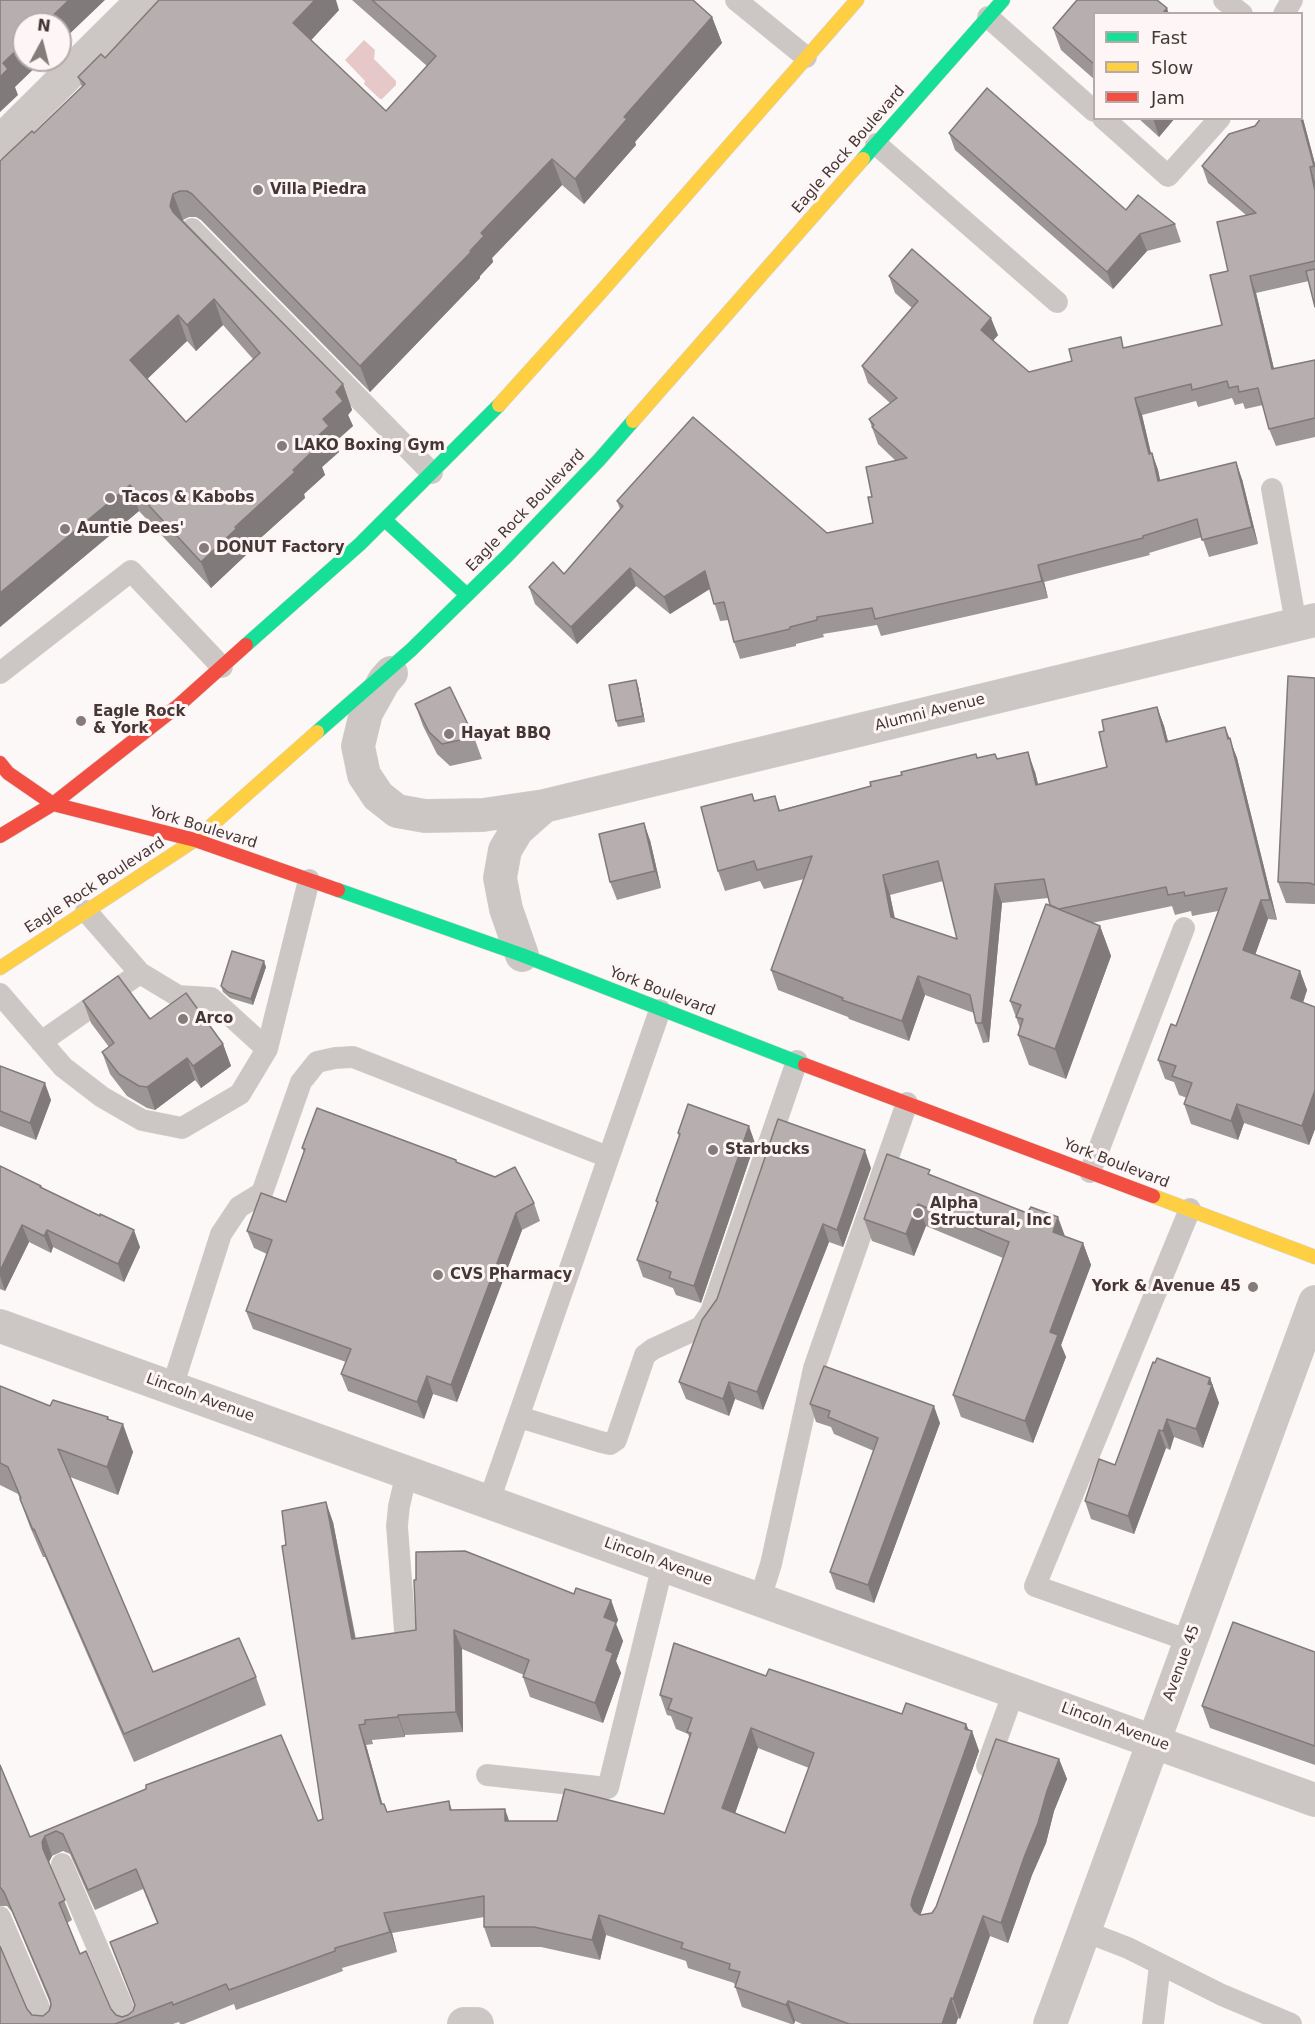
<!DOCTYPE html>
<style>
body{margin:0}
#map{position:relative;width:1315px;height:2024px;overflow:hidden;background:#fcf8f8;font-family:"DejaVu Sans",sans-serif}
canvas{display:block}
.legend{position:absolute;left:1093px;top:12px;width:210px;height:108px;box-sizing:border-box;background:#fef6f6;border:2px solid #b4aaaa;margin:0;padding:8px 10px;list-style:none;font-size:18px;color:#463737}
.legend li{display:flex;align-items:center;gap:12px;height:30px}
.legend b{width:30px;border:2px solid #b4aaaa}
.north{position:absolute;left:12px;top:12px;width:60px;height:60px;box-sizing:border-box;background:#fef6f6;border:2px solid #b4aaaa;border-radius:50%;rotate:7deg;font-size:16px;font-weight:700;line-height:24px;text-align:center;color:#463737}
.north::after{content:'';display:block;margin:auto;width:21px;height:27px;background:#867b7b;clip-path:polygon(50% 0,100% 100%,50% 72%,0 100%)}
</style>
<div id="map">
<canvas width="1315" height="2024"></canvas>
<ul class="legend">
<li><b style="height:8px;background:#16e098"></b>Fast</li>
<li><b style="height:8px;background:#ffcf43"></b>Slow</li>
<li><b style="height:8px;background:#f24e42"></b>Jam</li>
</ul>
<div class="north">N</div>
</div>
<script>
const context = document.querySelector('canvas').getContext('2d');
context.lineJoin = 'round';
function fill(path, color) { context.fillStyle = color; context.fill(path, 'evenodd'); }
const toPath = rows => new Path2D(rows.map(r => 'M' + r).join(''));
function strokePath(path, color, width, dash) { context.strokeStyle = color; context.lineWidth = width; context.lineCap = dash ? 'butt' : 'round'; context.setLineDash(dash || []); context.stroke(path); }
function label(font, color, halo, rows, align = 'center') {
  context.font = font + ' "DejaVu Sans",sans-serif'; context.lineWidth = 6; context.setLineDash([]); context.textBaseline = 'middle'; context.strokeStyle = halo; context.fillStyle = color; for (const [text, x, y, turn = 0] of rows) {
    context.save(); context.translate(x, y); context.rotate((+turn || 0) * Math.PI / 180); context.textAlign = isNaN(turn) ? turn : align; if (halo) context.strokeText(text, 0, 0); context.fillText(text, 0, 0); context.restore();
  }
}
const water = toPath([
 [364,40,375,50,374,59,396,81,396,85,382,99,380,99,364,84,365,81,345,60]
]);
const lane = toPath([
 [736,0,806,57],
 [1224,0,1242,14],
 [1284,14,1292,0],
 [988,17,1094,111],
 [1103,118,1168,176,1220,118],
 [876,144,1057,302],
 [192,229,432,473],
 [1272,489,1296,624],
 [0,673,131,571,222,667],
 [86,911,140,973,178,996,211,998,267,1049],
 [0,994,63,1067,102,1097,142,1120,182,1128,240,1094,267,1049,309,880],
 [41,1042,140,973],
 [1090,1172,1184,928],
 [1190,1209,1035,1586,1190,1641],
 [172,1388,221,1234,239,1207,262,1193,301,1082,317,1062,335,1058,353,1057,608,1157],
 [519,1417,601,1442,610,1444,616,1440,645,1355,653,1349,701,1327,711,1312,797,1061],
 [489,1501,660,1010],
 [760,1599,771,1564,814,1368,907,1103],
 [405,1632,397,1526,399,1506,407,1472],
 [987,1766,1014,1691],
 [487,1775,608,1788,663,1564],
 [62,1864,130,2024],
 [0,1917,46,2024],
 [1084,1931,1128,1948,1222,1995,1291,2024],
 [1153,2024,1160,1965]
]);
const street = toPath([
 [0,142,143,0],
 [391,673,384,681,366,713,358,746,364,775,378,796,397,811,425,816,483,815,544,806,1315,620],
 [522,955,506,909,500,878,505,850,517,830,544,806],
 [0,1326,1315,1800],
 [464,2024,477,2024],
 [1050,2024,1315,1302]
]);
const fast = toPath([
 [863,159,1003,0],
 [385,520,467,595],
 [246,645,360,544,499,405],
 [317,732,411,650,507,556,599,460,633,421],
 [338,890,522,955,805,1065]
]);
const slow = toPath([
 [499,405,600,293,857,0],
 [633,421,863,159],
 [0,968,195,840,317,732],
 [1153,1196,1315,1257]
]);
const jam = toPath([
 [0,763,8,773,53,804,195,840,338,890],
 [0,836,53,804,179,705,246,645],
 [805,1065,1153,1196]
]);
const wall = toPath([
 [352,0,693,0,712,17,722,43,635,142,636,145,584,204,562,185,492,258,493,262,480,276,480,278,370,392,201,220,196,217,189,217,183,220,343,384,352,410,348,415,353,426,335,442,339,452,322,467,325,475,304,494,305,498,245,552,246,555,211,588,139,511,0,627,0,161,34,133,82,87,78,77,105,58,339,10,311,40,386,111,427,66],
 [223,325,253,359,186,422,147,379,187,341,196,351],
 [1095,14,1095,80,1061,50,1053,28],
 [1302,115,1315,164,1315,307,1309,281,1256,293,1274,369,1315,360,1315,437,1276,446,1269,429,1263,405,1245,409,1243,403,1235,405,1232,398,1198,407,1196,401,1142,415,1151,453,1152,453,1158,470,1160,481,1242,479,1258,544,1209,557,1202,537,1149,553,1150,555,1044,582,1048,598,881,636,877,625,823,634,824,637,796,644,796,646,740,659,734,642,729,620,720,621,710,589,670,614,636,586,577,644,535,604,529,587,564,574,620,509,617,501,827,533,873,523,872,497,896,461,878,444,869,419,890,403,868,383,862,366,912,308,895,293,889,276,998,335,993,341,1029,372,1222,325,1228,271,1246,215,1208,183,1202,166,1302,118],
 [1138,118,1175,118,1159,137],
 [949,133,1126,210,1175,224,1181,242,1147,251,1113,289,955,150],
 [1315,678,1315,904,1286,903,1278,882],
 [638,686,645,722,618,727,616,721],
 [415,704,474,737,482,759,450,766,437,754,423,726],
 [1157,707,1164,726,1168,741,1225,727,1237,758,1277,920,1268,919,1255,955,1300,971,1307,990,1303,1003,1315,1007,1315,1129,1309,1145,1244,1123,1238,1140,1191,1124,1184,1104,1187,1098,1179,1095,1174,1082,1165,1079,1158,1060,1176,1026,1218,911,1192,916,1191,911,1175,915,1172,906,1092,923,1100,926,1111,956,1066,1079,1029,1065,1018,1035,1020,1028,1010,1001,1050,905,1048,898,1002,903,989,1042,983,1043,976,1023,974,1013,925,995,909,1041,849,1019,848,1017,778,990,771,970,804,879,764,889,760,881,725,891,718,871,755,801,775,796,780,810,995,754,997,759,1035,772,1038,784,1107,767,1104,731],
 [943,881,957,939,895,918,890,895],
 [650,840,661,888,617,900,610,882],
 [266,967,253,1005,230,998,223,992,221,986],
 [83,1001,150,1019,223,1044,231,1066,201,1088,195,1080,155,1110,147,1108,127,1096,110,1074,102,1052,109,1047,91,1023],
 [0,1066,51,1100,36,1140,0,1126],
 [678,1133,755,1143,701,1303,676,1295,673,1288,643,1277,637,1260,657,1203,656,1201,679,1136],
 [302,1148,456,1160,457,1163,534,1203,540,1221,522,1230,457,1402,433,1394,424,1419,348,1391,341,1374,346,1362,253,1329,246,1311,267,1254,254,1248,247,1231,286,1202,304,1152],
 [0,1166,42,1189,140,1247,124,1282,53,1247,51,1253,29,1242,5,1291,0,1289],
 [871,1168,843,1247,829,1242,763,1410,735,1399,729,1416,686,1399,679,1382],
 [932,1176,1065,1237,1083,1243,1091,1265,1061,1345,1066,1357,1033,1443,961,1417,953,1395,1003,1258,926,1226,914,1256,872,1241,864,1219],
 [1210,1378,1219,1403,1203,1448,1174,1437,1170,1450,1166,1448,1134,1534,1091,1519,1085,1501,1115,1465],
 [0,1386,50,1406,109,1419,133,1452,118,1495,70,1477,153,1672,256,1677,266,1705,134,1762,45,1557,43,1557,30,1527,18,1494,0,1485],
 [810,1404,940,1423,874,1603,836,1589,830,1572,874,1451,834,1434,831,1427,816,1422],
 [333,1522,356,1639,416,1630,574,1594,611,1600,618,1620,616,1624,623,1641,616,1661,621,1673,603,1723,530,1697,523,1677,524,1675,462,1649,463,1732,405,1735,405,1737,372,1740,373,1744,366,1745,382,1804,387,1812,449,1801,452,1810,509,1821,557,1821,664,1814,690,1739,688,1734,676,1729,671,1716,667,1715,660,1695,766,1676,902,1714,966,1724,969,1730,972,1731,979,1751,920,1915,932,1913,1059,1759,1067,1779,1054,1811,1046,1843,1032,1875,1008,1943,990,1936,960,2019,958,2018,956,2024,802,2024,795,2021,794,2024,791,2024,742,2007,734,1983,688,1968,686,1961,606,1935,600,1960,541,1947,491,1947,484,1927,484,1917,392,1933,397,1952,342,1968,343,1971,236,2010,234,2004,184,2024,180,2024,179,2022,173,2024,0,2024,27,2009,32,2015,43,2016,49,2011,51,2005,12,1912,7,1906,0,1906,0,1765,30,1837,146,1789,318,1821,323,1819,286,1545],
 [758,1748,809,1768,785,1833,735,1813],
 [63,1851,70,1854,95,1910,143,1889,157,1923,110,1942,135,2006,133,2011,128,2015,122,2017,116,2015,111,2009,80,1954,67,1923,72,1920,50,1865,49,1862,52,1856],
 [1315,1652,1315,1765,1210,1728,1202,1706]
]);
const shadedWall = toPath([
 [69,0,105,0,60,43,60,24,44,24],
 [315,0,336,0,339,10,303,49,293,23],
 [1167,8,1169,14,1162,14],
 [712,17,722,43,635,142,636,145,584,204,575,179,624,117],
 [24,43,24,60,43,60,15,87,18,95,0,112,0,77,3,63],
 [1302,115,1315,164,1315,169,1301,118],
 [1153,118,1175,118,1159,137],
 [552,159,562,185,492,258,493,262,480,276,480,278,370,392,360,366,470,251,481,233],
 [1310,167,1315,182,1315,191],
 [173,194,183,220,180,232,170,206],
 [1140,234,1147,251,1113,289,1107,272],
 [1250,276,1256,293,1278,386,1272,369],
 [214,299,223,325,196,351,187,325],
 [178,315,187,341,140,386,130,360],
 [991,318,998,335,987,347,981,330],
 [343,384,352,410,348,415,353,426,335,442,339,452,322,467,325,475,304,494,305,498,245,552,246,555,211,588,201,562,293,470,310,443,323,419,336,392],
 [1135,398,1142,415,1155,471,1149,454],
 [1152,453,1158,470,1164,498,1158,481],
 [1236,462,1242,479,1258,544,1252,527],
 [130,485,139,511,0,627,0,593],
 [1038,565,1044,582,1048,598,1042,581],
 [630,568,636,586,577,644,571,627],
 [705,571,711,588,670,614,664,597],
 [636,680,638,686,645,722,643,716],
 [1157,707,1164,726,1173,761,1166,742],
 [1225,727,1237,758,1277,920,1270,900],
 [1028,752,1035,772,1043,804,1036,785],
 [644,823,650,840,661,888,655,871],
 [883,875,890,895,898,936,891,917],
 [995,884,1002,903,989,1042,982,1023],
 [1261,900,1268,919,1250,969,1243,950],
 [1100,926,1111,956,1066,1079,1055,1049],
 [264,961,266,967,253,1005,251,999],
 [1300,971,1307,990,1298,1017,1291,998],
 [918,976,925,995,909,1041,902,1021],
 [223,1044,231,1066,201,1088,193,1066],
 [187,1058,195,1080,155,1110,147,1087],
 [45,1083,51,1100,36,1140,30,1123],
 [1315,1090,1315,1129,1309,1145,1302,1126],
 [1237,1104,1244,1123,1238,1140,1231,1121],
 [749,1126,755,1143,701,1303,694,1286],
 [865,1150,871,1168,843,1247,837,1230],
 [918,1204,926,1226,914,1256,906,1234],
 [516,1213,522,1230,457,1402,451,1385],
 [1058,1217,1066,1239,1053,1232],
 [823,1224,829,1242,763,1410,757,1392],
 [22,1225,29,1242,5,1291,0,1276,0,1271],
 [47,1230,53,1247,51,1253,44,1236],
 [134,1230,140,1247,124,1282,118,1264],
 [1083,1243,1091,1265,1061,1345,1066,1357,1033,1443,1025,1421,1050,1332],
 [427,1376,433,1394,424,1419,417,1402],
 [1210,1378,1219,1403,1203,1448,1196,1429],
 [729,1382,735,1399,729,1416,723,1399],
 [934,1406,940,1423,874,1603,868,1585],
 [108,1417,117,1441,123,1424,133,1452,118,1495,107,1467],
 [1167,1419,1174,1437,1170,1450,1163,1431],
 [1159,1430,1166,1448,1134,1534,1128,1516],
 [326,1502,333,1522,359,1659,352,1639],
 [611,1600,618,1620,616,1624,623,1641,616,1661,621,1673,603,1723,595,1703,606,1650,604,1617],
 [454,1630,462,1649,463,1732,456,1712],
 [398,1715,405,1735,405,1737,398,1717],
 [966,1724,970,1735,972,1731,979,1751,919,1919,918,1925,911,1905,912,1899],
 [359,1725,366,1745,388,1824,381,1804],
 [751,1728,758,1748,730,1828,722,1808],
 [1059,1759,1067,1779,1054,1811,1046,1843,1032,1875,1008,1943,1001,1923,1047,1791],
 [505,1809,512,1829,505,1821],
 [45,1836,52,1856,49,1862,50,1869,43,1849,42,1842],
 [384,1913,392,1933,397,1952,390,1932],
 [599,1915,606,1935,600,1960,592,1940],
 [983,1916,990,1936,960,2019,953,1999],
 [951,1998,958,2018,956,2024,942,2024],
 [788,2001,795,2021,794,2024,786,2005]
]);
const building = toPath([
 [0,0,69,0,44,24,24,24,24,43,3,63,8,69,0,77,0,0],
 [159,0,315,0,293,23,386,111,436,56,372,0,693,0,712,17,624,117,627,119,575,179,552,159,481,233,484,236,470,251,471,252,360,366,192,194,187,191,180,191,173,194,170,206,173,212,343,384,336,392,343,401,323,419,329,426,310,443,315,449,293,470,295,472,235,527,236,529,201,562,130,485,0,593,0,161,32,131,34,133,85,84,78,77,101,54,105,58,159,0],
 [214,299,260,353,186,422,130,360,178,315,187,325,214,299],
 [1077,0,1157,0,1167,8,1162,14,1095,14,1095,65,1053,28,1077,0],
 [987,88,1126,210,1138,195,1175,224,1140,234,1107,272,949,133,987,88],
 [1261,118,1301,118,1314,166,1310,167,1315,191,1315,261,1250,276,1272,369,1315,360,1315,418,1269,429,1258,388,1239,392,1238,386,1229,388,1227,381,1192,390,1191,384,1135,398,1149,454,1152,453,1158,481,1236,462,1252,527,1202,540,1197,519,1143,536,1143,538,1038,565,1042,581,875,619,872,608,817,617,817,620,790,627,790,629,734,642,724,602,714,604,705,571,664,597,630,568,571,627,529,587,553,562,564,574,623,506,617,501,693,417,827,533,873,523,868,497,872,497,866,467,907,458,872,427,874,425,869,419,897,398,862,366,918,301,889,276,912,249,991,318,981,330,1029,372,1072,361,1069,349,1121,337,1123,348,1222,325,1210,275,1228,271,1217,222,1256,213,1202,166,1229,134,1255,126,1261,118],
 [1315,269,1315,307,1306,271,1315,269],
 [1288,676,1315,678,1315,885,1310,883,1278,882,1288,676],
 [636,680,643,716,616,721,609,685,636,680],
 [450,687,474,737,442,744,429,732,415,704,450,687],
 [1157,707,1166,742,1225,727,1228,739,1230,738,1270,900,1261,900,1243,950,1300,971,1291,998,1315,1007,1315,1090,1302,1126,1237,1104,1231,1121,1184,1104,1192,1083,1172,1076,1176,1066,1158,1060,1171,1024,1176,1026,1227,888,1185,896,1184,892,1168,895,1166,887,1059,909,1050,905,1044,879,995,884,982,1023,976,1023,970,995,918,976,902,1021,842,1000,843,998,771,970,812,856,757,870,754,861,718,871,701,807,752,794,754,801,775,796,779,811,871,786,870,782,902,775,901,772,976,754,977,758,995,754,997,759,1028,752,1036,785,1107,767,1099,732,1104,731,1102,720,1157,707],
 [938,861,957,939,891,917,883,875,938,861],
 [644,823,655,871,610,882,599,834,644,823],
 [1046,904,1100,926,1055,1049,1018,1035,1023,1019,1016,1017,1021,1005,1010,1001,1046,904],
 [232,951,264,961,251,999,228,992,221,986,232,951],
 [118,976,150,1019,186,993,223,1044,193,1066,187,1058,147,1087,139,1086,119,1074,102,1052,114,1043,83,1001,118,976],
 [0,1066,45,1083,30,1123,0,1111,0,1066],
 [688,1104,749,1126,694,1286,669,1278,671,1272,637,1260,658,1202,656,1201,680,1134,678,1133,688,1104],
 [317,1108,456,1160,456,1162,495,1177,515,1167,534,1203,516,1213,451,1385,427,1376,417,1402,341,1374,351,1349,246,1311,272,1240,247,1231,261,1193,286,1202,305,1149,302,1148,317,1108],
 [778,1119,865,1150,837,1230,823,1224,757,1392,729,1382,723,1399,679,1382,702,1320,717,1299,778,1119],
 [887,1154,930,1170,928,1174,1027,1213,1031,1207,1058,1217,1053,1232,1083,1243,1050,1332,1058,1335,1025,1421,953,1395,1009,1242,918,1204,906,1234,864,1219,887,1154],
 [0,1166,41,1186,40,1187,100,1216,100,1214,134,1230,118,1264,47,1230,44,1236,22,1225,0,1271,0,1166],
 [1157,1358,1210,1378,1208,1384,1212,1385,1196,1429,1167,1419,1163,1431,1159,1430,1128,1516,1085,1501,1099,1459,1115,1465,1153,1362,1155,1363,1157,1358],
 [824,1366,934,1406,868,1585,830,1572,878,1438,828,1417,830,1411,810,1404,824,1366],
 [0,1386,50,1406,53,1400,108,1417,107,1419,123,1424,107,1467,58,1449,153,1672,239,1638,256,1677,124,1734,34,1529,33,1530,20,1499,21,1498,8,1467,0,1463,0,1386],
 [326,1502,352,1639,416,1630,414,1580,416,1580,416,1552,465,1551,574,1594,576,1588,611,1600,604,1617,616,1622,606,1650,613,1653,595,1703,523,1677,529,1660,454,1630,456,1712,398,1715,398,1717,365,1720,365,1724,359,1725,381,1804,384,1804,387,1812,449,1801,450,1810,505,1809,505,1821,557,1821,565,1789,664,1814,691,1733,687,1732,692,1718,668,1709,672,1699,660,1695,674,1643,766,1676,769,1669,902,1714,906,1703,966,1724,965,1729,972,1731,912,1899,911,1905,914,1911,920,1915,932,1913,936,1907,996,1739,1059,1759,1047,1791,1038,1823,1025,1855,1001,1923,983,1916,953,1999,951,1998,942,2024,849,2024,788,2001,786,2005,735,1987,740,1972,729,1969,730,1964,681,1948,683,1943,599,1915,592,1940,534,1927,484,1927,484,1896,384,1913,390,1932,335,1948,335,1951,229,1990,226,1984,173,2005,172,2002,115,2024,0,2024,0,1946,27,2009,32,2015,43,2016,49,2011,51,2005,50,1999,4,1892,0,1887,0,1765,30,1837,146,1789,146,1785,281,1735,318,1821,323,1819,282,1546,286,1545,282,1511,326,1502],
 [751,1728,814,1753,785,1833,722,1808,751,1728],
 [56,1831,63,1834,88,1890,136,1869,158,1923,110,1942,135,2005,133,2011,128,2015,122,2017,116,2015,111,2009,86,1951,80,1954,59,1903,65,1900,43,1849,42,1842,45,1836,56,1831],
 [1233,1622,1315,1652,1315,1746,1202,1706,1233,1622]
]);
const markers = [
 [258,190,6,"#867b7b"],
 [282,446,6,"#867b7b"],
 [110,498,6,"#867b7b"],
 [65,529,6,"#867b7b"],
 [204,548,6,"#867b7b"],
 [81,721,6,"#867b7b"],
 [449,734,6,"#867b7b"],
 [183,1019,6,"#867b7b"],
 [713,1150,6,"#867b7b"],
 [918,1213,6,"#867b7b"],
 [438,1275,6,"#867b7b"],
 [1253,1287,6,"#867b7b"]
];
const streetNames = [
 ["Eagle Rock Boulevard",849,150,-49],
 ["Eagle Rock Boulevard",526,511,-46],
 ["Alumni Avenue",930,713,-14],
 ["York Boulevard",203,828,17],
 ["Eagle Rock Boulevard",95,886,-33],
 ["York Boulevard",662,992,21],
 ["York Boulevard",1116,1164,21],
 ["Lincoln Avenue",200,1398,20],
 ["Lincoln Avenue",658,1562,20],
 ["Avenue 45",1182,1663,-70],
 ["Lincoln Avenue",1115,1727,20]
];
const poiNames = [
 ["Villa Piedra",270,190],
 ["LAKO Boxing Gym",294,446],
 ["Tacos & Kabobs",122,498],
 ["Auntie Dees'",77,529],
 ["DONUT Factory",216,548],
 ["Eagle Rock",93,712],
 ["& York",93,729],
 ["Hayat BBQ",461,734],
 ["Arco",195,1019],
 ["Starbucks",725,1150],
 ["Alpha",930,1204],
 ["Structural, Inc",930,1221],
 ["CVS Pharmacy",450,1275],
 ["York & Avenue 45",1241,1287,"right"]
];
fill(water, '#e5c8c7');
strokePath(lane, '#d7d2d2', 22);
strokePath(street, '#d7d2d2', 34);
strokePath(fast, '#d7d2d2', 15);
strokePath(slow, '#d7d2d2', 15);
strokePath(jam, '#d7d2d2', 15);
strokePath(lane, '#ccc6c5', 21);
strokePath(street, '#ccc6c5', 33);
strokePath(fast, '#16e098', 14);
strokePath(slow, '#ffcf43', 14);
strokePath(jam, '#f24e42', 14);
fill(wall, '#9d9696');
fill(shadedWall, '#807a7a');
fill(building, '#b7afaf');
strokePath(building, '#807a7a', 1.5);
for (const [x, y, r, color] of markers) { const dot = new Path2D(); dot.arc(x, y, r, 0, 2 * Math.PI); context.fillStyle = color; context.fill(dot); strokePath(dot, '#fef6f6', 2); }
label('15px', '#463737', '#fef6f6', streetNames);
label('bold 15px', '#463737', '#fef6f6', poiNames, 'left');
</script>
